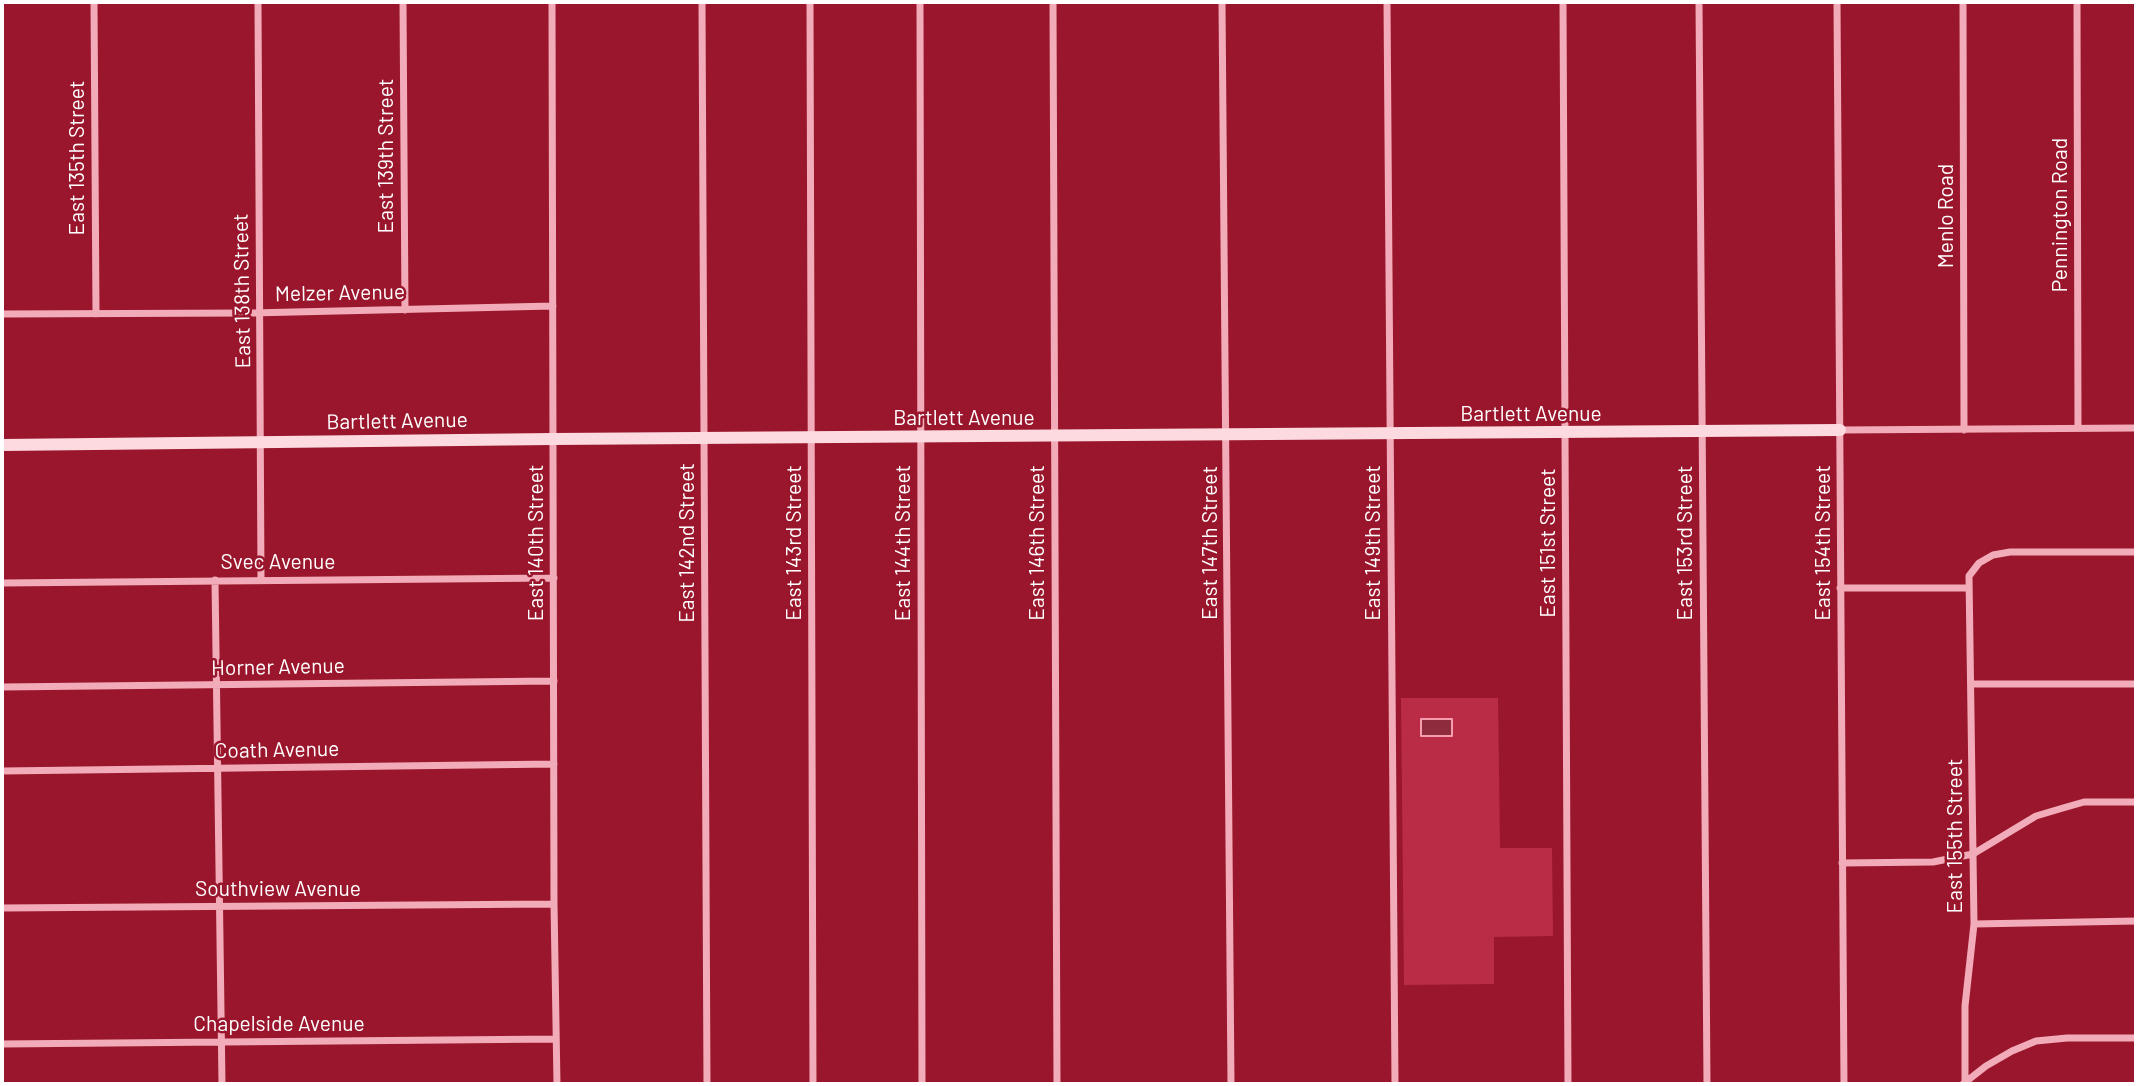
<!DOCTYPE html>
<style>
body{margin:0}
#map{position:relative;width:2138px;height:1086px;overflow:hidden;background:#9a162c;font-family:Barlow,sans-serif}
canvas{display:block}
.frame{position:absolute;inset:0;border:4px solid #fff;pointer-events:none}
</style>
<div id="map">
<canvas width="2138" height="1086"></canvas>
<div class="frame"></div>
</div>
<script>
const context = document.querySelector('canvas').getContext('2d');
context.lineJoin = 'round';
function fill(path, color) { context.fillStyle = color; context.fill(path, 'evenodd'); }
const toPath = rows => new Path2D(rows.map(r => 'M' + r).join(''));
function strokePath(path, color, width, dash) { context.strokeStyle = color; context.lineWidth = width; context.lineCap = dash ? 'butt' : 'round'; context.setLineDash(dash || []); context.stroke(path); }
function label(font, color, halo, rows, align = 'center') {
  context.font = font + ' Barlow,sans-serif'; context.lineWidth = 5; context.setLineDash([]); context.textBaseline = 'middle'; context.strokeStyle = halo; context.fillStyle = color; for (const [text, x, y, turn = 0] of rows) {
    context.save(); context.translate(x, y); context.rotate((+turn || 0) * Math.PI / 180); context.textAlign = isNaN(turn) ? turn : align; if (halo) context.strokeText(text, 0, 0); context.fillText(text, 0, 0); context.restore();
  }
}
const green = toPath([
 [1401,698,1498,698,1500,848,1552,848,1553,936,1494,937,1494,984,1404,985]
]);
const water = toPath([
 [1421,719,1452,719,1452,736,1421,736,1421,719]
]);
const street = toPath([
 [94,2,96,314],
 [258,2,261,580],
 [403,2,405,310],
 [552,2,554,904,557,1084],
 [702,2,707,1084],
 [810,2,813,1084],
 [920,2,922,1084],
 [1053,2,1057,1084],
 [1222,2,1231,1084],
 [1387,2,1395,1084],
 [1563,2,1568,1084],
 [1699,2,1707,1084],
 [1837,2,1844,1084],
 [1963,2,1964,430],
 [2077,2,2078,427],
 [2,314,251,313,553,306],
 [1840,430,2136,428],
 [215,580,222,1084],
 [2,583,554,578],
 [1840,588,1968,588],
 [1972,684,2136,684],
 [2,687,554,681],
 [2,771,554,764],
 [1842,863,1933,862,1973,854,2036,816,2063,808,2084,802,2136,802],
 [2,908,554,904],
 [1974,924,2136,921],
 [2,1044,556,1039],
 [1963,1084,1986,1066,2012,1051,2036,1041,2067,1038,2136,1038],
 [1965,1084,1965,1006,1974,924,1969,576,1979,563,1993,555,2010,552,2136,552]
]);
const secondary = toPath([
 [2,445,553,439,1840,430]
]);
const streetNames = [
 ["East 139th Street",386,156,-90],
 ["East 135th Street",77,158,-90],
 ["Pennington Road",2060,215,-90],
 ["Menlo Road",1946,216,-90],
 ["East 138th Street",242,291,-91],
 ["Melzer Avenue",340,293,-1],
 ["Bartlett Avenue",1531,414],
 ["Bartlett Avenue",964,418],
 ["Bartlett Avenue",397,421,-1],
 ["East 140th Street",536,543,-90],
 ["East 142nd Street",687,543,-90],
 ["East 143rd Street",794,543,-90],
 ["East 144th Street",903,543,-90],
 ["East 146th Street",1037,543,-90],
 ["East 147th Street",1210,543,-90],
 ["East 149th Street",1373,543,-90],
 ["East 151st Street",1548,543,-90],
 ["East 153rd Street",1685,543,-90],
 ["East 154th Street",1823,543,-90],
 ["Svec Avenue",278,562],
 ["Horner Avenue",278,667,-1],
 ["Coath Avenue",277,750,-1],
 ["East 155th Street",1955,836,-90],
 ["Southview Avenue",278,889],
 ["Chapelside Avenue",279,1024]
];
fill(green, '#ba2c46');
fill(water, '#8e2c3d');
strokePath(water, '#f59dae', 2);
strokePath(street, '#f2abb8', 7);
strokePath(secondary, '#fcdadf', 12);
label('21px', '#fff', '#9a162c', streetNames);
</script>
